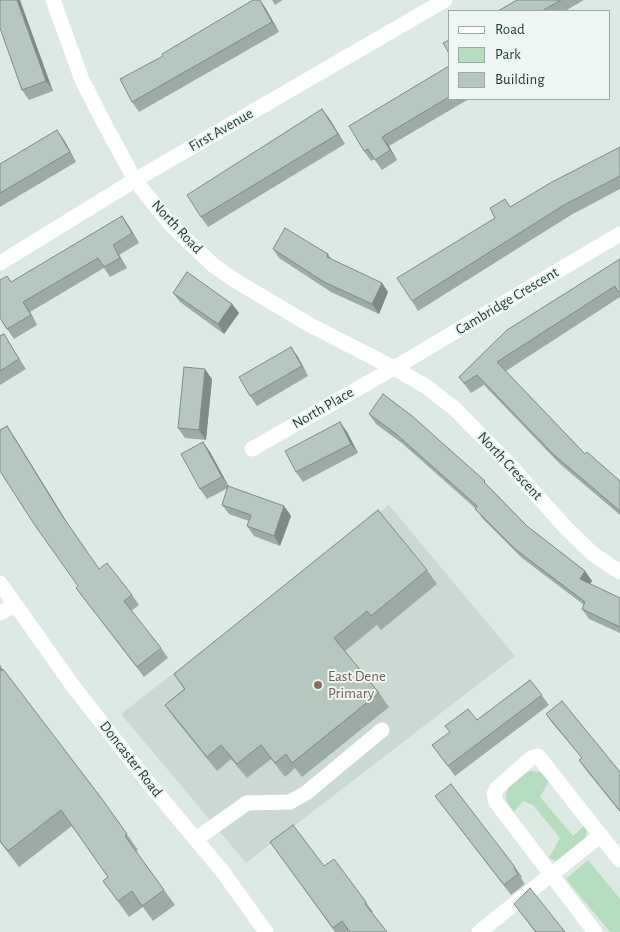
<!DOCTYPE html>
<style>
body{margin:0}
#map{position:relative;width:620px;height:932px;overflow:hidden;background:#ddeae4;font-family:"Alegreya Sans",sans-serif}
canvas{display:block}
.legend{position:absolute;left:448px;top:10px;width:162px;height:90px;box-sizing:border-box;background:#edf6f2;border:1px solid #9aaaa5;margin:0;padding:6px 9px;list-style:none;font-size:15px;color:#1e3931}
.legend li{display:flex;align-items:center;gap:10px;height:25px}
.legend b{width:25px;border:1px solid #9aaaa5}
</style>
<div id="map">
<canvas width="620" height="932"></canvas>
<ul class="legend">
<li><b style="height:6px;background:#fff"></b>Road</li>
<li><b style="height:14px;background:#b5dcbe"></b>Park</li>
<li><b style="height:14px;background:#b5c7bf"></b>Building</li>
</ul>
</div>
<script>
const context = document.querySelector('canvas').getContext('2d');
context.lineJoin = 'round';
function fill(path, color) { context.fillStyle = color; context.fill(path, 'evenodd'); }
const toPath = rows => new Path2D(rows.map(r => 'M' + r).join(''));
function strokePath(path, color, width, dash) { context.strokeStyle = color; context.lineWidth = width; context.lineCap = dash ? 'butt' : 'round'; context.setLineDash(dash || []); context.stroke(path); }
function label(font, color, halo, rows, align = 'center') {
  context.font = font + ' "Alegreya Sans",sans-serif'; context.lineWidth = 4; context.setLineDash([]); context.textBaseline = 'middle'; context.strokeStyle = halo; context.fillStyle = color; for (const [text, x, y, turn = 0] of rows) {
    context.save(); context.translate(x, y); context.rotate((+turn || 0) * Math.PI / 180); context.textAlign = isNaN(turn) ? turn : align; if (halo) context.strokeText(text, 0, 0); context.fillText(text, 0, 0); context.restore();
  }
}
const built = toPath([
 [389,505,515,656,246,863,121,714]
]);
const green = toPath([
 [530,771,540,772,549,781,540,797,573,836,584,826,587,831,585,838,557,861,549,858,560,838,533,805,523,801,514,812,507,802,506,795,508,787],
 [588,860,620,899,620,932,610,932,566,879]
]);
const minor = toPath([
 [53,0,82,80,104,123,135,180,170,224,213,265,236,281,310,325,394,368,427,387,455,409,509,464,565,527,593,554,620,572],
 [0,263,135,180,445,0],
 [252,449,394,368,620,234],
 [0,583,73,686,147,781,223,872,266,932],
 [0,613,15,605],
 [196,839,247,803,290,802,306,793,382,730],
 [479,932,601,835],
 [595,932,496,802,494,794,497,788,531,758,538,756,620,860]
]);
const wall = toPath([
 [0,0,53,91,29,100,22,90],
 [260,0,279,32,139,112,132,102,163,56],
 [272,0,283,0,275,5],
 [517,0,584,0,565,11,498,11],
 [449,66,449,99,469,99,389,146,397,160,382,170,374,159,371,161,364,151],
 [322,109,345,144,208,227,201,217],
 [64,140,76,162,0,207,0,164],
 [620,147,620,189,571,215,418,311,412,301,495,218,510,207],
 [122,216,139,243,119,255,127,268,110,277,104,268,30,312,37,325,14,339,7,329,12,282],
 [273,249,328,254,332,260,382,283,388,292,379,314,331,292,279,258],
 [620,259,620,297,506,371,585,454,620,481,620,515,560,464,484,385,471,393,459,377],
 [173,293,232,304,239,313,224,334,180,302],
 [0,336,10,344,26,369,0,385],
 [291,347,298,357,308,376,257,406,250,396],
 [212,379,206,440,185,438,178,428],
 [369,414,492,490,527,526,585,571,592,581,590,584,620,598,620,633,589,619,582,609,584,605,522,558,482,518,475,508,403,444,376,424],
 [340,422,347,432,358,453,303,482,296,472],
 [13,435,68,524,99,569,132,595,139,605,131,611,161,648,168,658,144,677,76,588,78,586],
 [203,442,210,452,229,487,284,506,291,516,280,546,254,536,247,526,249,521,229,514,222,505,228,488,207,499,200,489],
 [427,570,437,584,381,630,377,625,345,651,379,693,389,707,302,777,295,768,285,777,271,759,247,778,231,759,217,771,175,719,165,705,184,689,174,674],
 [0,664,3,670,102,799,138,850,136,851,175,905,153,921,143,907,129,917,103,881,108,877,72,826,19,867,0,842],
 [530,680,549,705,455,776,432,745,449,733,477,720],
 [546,714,620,772,620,812,586,770,579,760,582,758,553,724],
 [435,796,515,867,522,877,521,878,525,884,511,895],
 [270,842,324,866,366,902,373,912,372,913,387,932,350,932,349,931,348,932,335,932],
 [514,904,565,932,535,932]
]);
const shadedWall = toPath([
 [17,0,20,0,53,91,46,81],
 [260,0,265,7,279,32,272,22],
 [322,109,329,118,345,144,338,134],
 [57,130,64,140,76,162,70,152],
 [382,137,389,146,397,160,390,150],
 [122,216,129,226,139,243,132,233],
 [113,245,119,255,127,268,120,258],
 [382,283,388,292,379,314,372,304],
 [23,302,30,312,37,325,31,315],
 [232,304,239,313,224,334,218,324],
 [291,347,298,357,308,376,302,366],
 [205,369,212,379,206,440,199,430],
 [340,422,347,432,358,453,351,444],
 [7,426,13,435,68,524,61,514],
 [203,442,210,452,229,487,222,477],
 [284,506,291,516,280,546,274,536],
 [585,571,592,581,587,588,580,579]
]);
const building = toPath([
 [0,0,17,0,46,81,22,90,0,28,0,0],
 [253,0,260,0,272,22,132,102,120,79,163,56,162,54,253,0],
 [517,0,561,0,542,11,498,11,517,0],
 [449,40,449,53,443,43,449,40],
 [449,66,449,97,382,137,390,150,375,160,368,149,364,151,349,126,449,66],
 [322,109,338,134,201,217,187,195,322,109],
 [57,130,70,152,0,193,0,164,57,130],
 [620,147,620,176,564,205,412,301,397,278,495,218,490,208,505,199,510,207,552,182,620,147],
 [122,216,132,233,113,245,120,258,104,267,98,258,23,302,31,315,7,329,0,318,0,280,7,276,11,282,122,216],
 [285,228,328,254,327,257,382,283,372,304,324,282,273,249,285,228],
 [620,259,620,291,618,292,615,286,497,362,585,454,587,452,620,481,620,511,553,454,477,375,464,383,459,377,507,330,620,259],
 [187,272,232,304,218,324,173,293,187,272],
 [4,334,19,359,0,371,0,336,4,334],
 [291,347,302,366,250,396,239,377,291,347],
 [184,367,205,369,199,430,178,428,184,367],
 [383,394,412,416,485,481,484,482,527,526,585,571,580,579,620,598,620,627,582,609,585,602,515,549,475,509,477,506,396,434,369,414,383,394],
 [340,422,351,444,296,472,285,451,340,422],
 [7,426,61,514,99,569,107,563,132,595,124,601,161,648,137,667,76,588,78,586,34,524,0,471,0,430,7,426],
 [203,442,222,477,200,489,181,454,203,442],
 [228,486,284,506,274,536,247,526,251,515,222,505,228,486],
 [378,510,427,570,371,616,367,611,334,638,379,693,292,763,286,754,275,763,261,745,237,764,221,745,207,757,165,705,185,689,174,674,378,510],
 [0,668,2,671,3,669,102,799,127,834,125,836,164,890,142,906,132,891,118,901,103,881,108,877,61,810,8,851,0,841,0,668],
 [530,680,542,695,448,766,432,745,450,732,445,726,468,709,477,720,530,680],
 [562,701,620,772,620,811,579,760,582,758,546,714,562,701],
 [451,784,515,867,514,868,518,874,504,885,435,796,451,784],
 [293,825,324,866,334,859,366,902,365,904,387,932,350,932,342,921,333,928,270,842,293,825],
 [530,888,565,932,536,932,514,904,530,888]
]);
const markers = [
 [318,685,5,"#8d6e63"]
];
const streetNames = [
 ["First Avenue",221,130,-30],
 ["North Road",177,227,47],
 ["Cambridge Crescent",507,301,-31],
 ["North Place",323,408,-30],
 ["North Crescent",510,466,47],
 ["Doncaster Road",131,759,52]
];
const educationNames = [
 ["East Dene",328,676],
 ["Primary",328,693]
];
fill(built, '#cbd9d3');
fill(green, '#b5dcbe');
strokePath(minor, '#fff', 15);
fill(wall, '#9caba4');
fill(shadedWall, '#7f8b86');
fill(building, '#b5c7bf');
strokePath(building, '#7f8b86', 1);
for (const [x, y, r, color] of markers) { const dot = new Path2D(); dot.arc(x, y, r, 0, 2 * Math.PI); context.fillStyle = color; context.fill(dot); strokePath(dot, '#edf6f2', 2); }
label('15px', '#1e3931', '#edf6f2', streetNames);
label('15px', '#785e54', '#edf6f2', educationNames, 'left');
</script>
